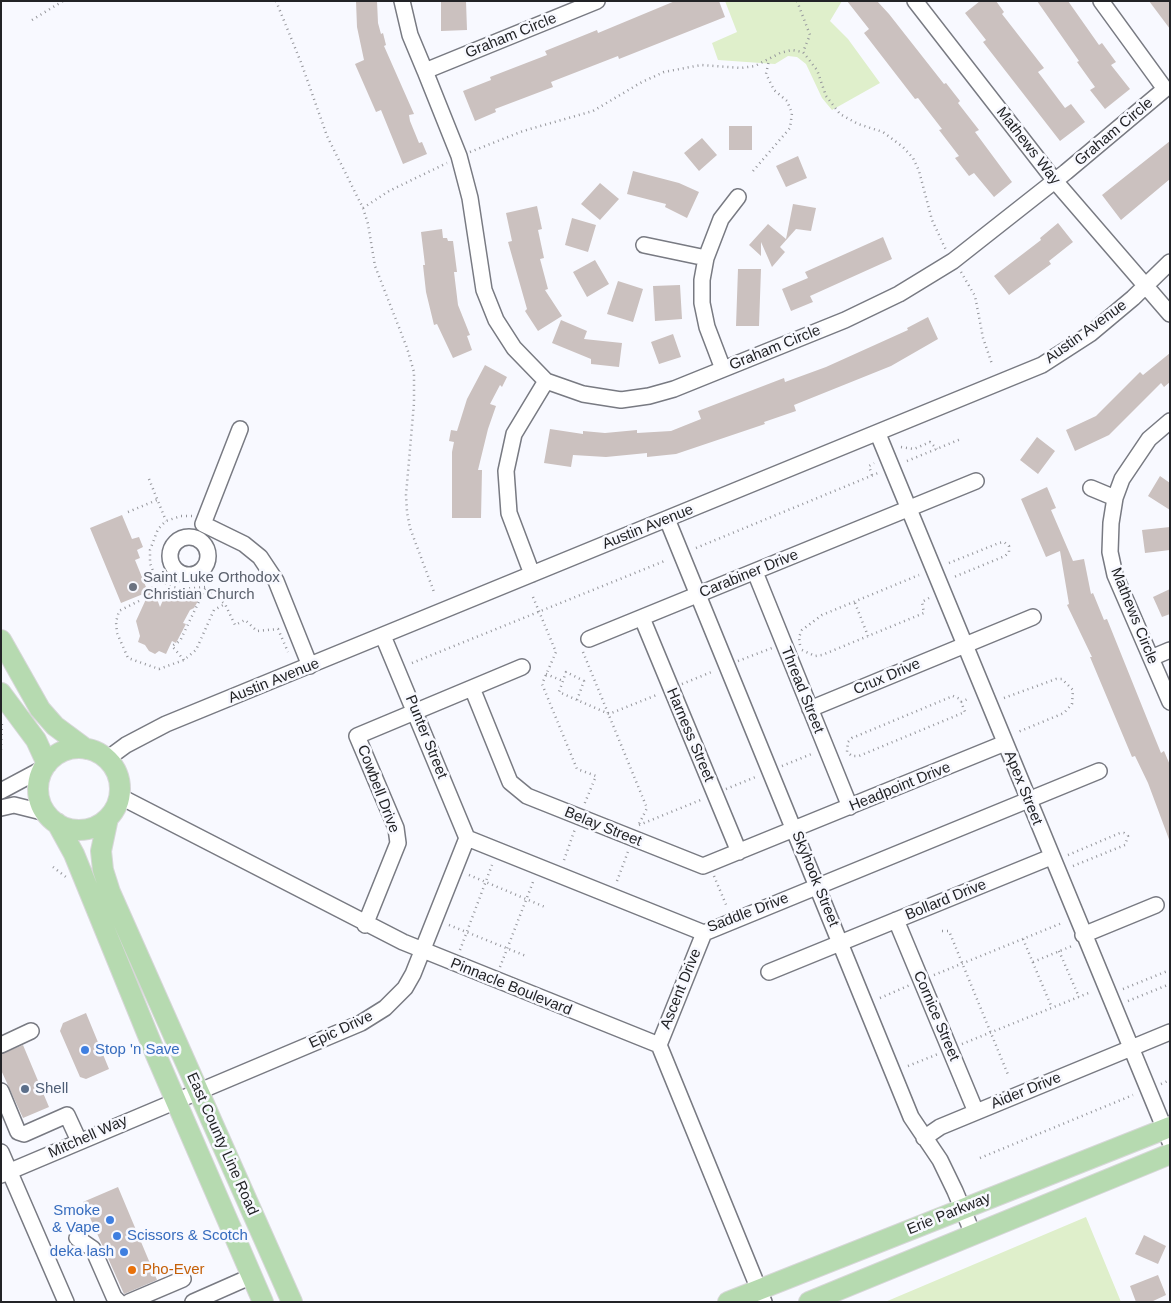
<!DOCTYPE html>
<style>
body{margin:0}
#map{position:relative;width:1171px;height:1303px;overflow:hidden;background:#f8f9ff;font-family:Arial,sans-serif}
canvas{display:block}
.frame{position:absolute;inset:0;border:2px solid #222326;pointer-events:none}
</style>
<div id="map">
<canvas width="1171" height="1303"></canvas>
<div class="frame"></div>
</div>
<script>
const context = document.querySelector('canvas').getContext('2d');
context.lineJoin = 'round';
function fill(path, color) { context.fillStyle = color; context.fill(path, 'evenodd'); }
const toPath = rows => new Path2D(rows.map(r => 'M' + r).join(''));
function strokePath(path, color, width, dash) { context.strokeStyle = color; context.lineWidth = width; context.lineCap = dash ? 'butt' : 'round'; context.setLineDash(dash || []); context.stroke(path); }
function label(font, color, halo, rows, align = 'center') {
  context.font = font + ' Arial,sans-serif'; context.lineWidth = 5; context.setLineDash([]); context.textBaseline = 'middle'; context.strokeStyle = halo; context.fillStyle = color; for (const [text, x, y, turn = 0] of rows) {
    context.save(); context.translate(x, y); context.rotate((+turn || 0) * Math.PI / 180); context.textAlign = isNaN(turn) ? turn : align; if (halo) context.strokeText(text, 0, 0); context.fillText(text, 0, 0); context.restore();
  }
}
const green = toPath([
 [725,1,842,1,830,21,848,39,880,83,832,110,822,98,806,64,797,57,788,56,775,64,718,60,712,43,737,32],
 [1086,1217,1121,1302,885,1302]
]);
const building = toPath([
 [356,1,377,1,378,23,381,34,383,33,386,45,384,46,414,114,409,115,410,121,419,143,422,142,427,154,403,164,381,110,376,112,355,64,364,60,357,27],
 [441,1,466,1,467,30,441,31],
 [675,1,719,1,725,17,619,59,618,56,551,82,553,87,495,109,496,112,475,121,463,91,491,80,490,77,547,55,545,51,597,30,598,33],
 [847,1,877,1,889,14,944,84,946,83,960,101,958,103,979,130,975,132,1012,182,994,197,974,173,969,176,955,158,959,156,939,130,942,129,918,98,915,99,864,33,869,29],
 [980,1,996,1,1004,12,1002,14,1044,68,1038,72,1065,108,1071,104,1085,122,1060,141,983,42,986,40,965,13],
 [1037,1,1068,1,1099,45,1102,43,1116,62,1111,65,1130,89,1105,109,1090,90,1095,87,1077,62,1079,61],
 [1149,1,1170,1,1170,29],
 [729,126,752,126,752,150,729,150],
 [702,138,717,155,699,171,684,153],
 [1170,141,1170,179,1121,220,1102,195],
 [798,156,807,178,786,187,776,166],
 [633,171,679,183,699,192,687,218,665,207,666,204,627,194],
 [600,183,619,199,600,220,581,204],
 [793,204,816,208,811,231,796,229,780,247,785,252,772,267,761,242,761,256,749,245,768,224,786,239],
 [537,206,542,229,538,230,544,258,540,259,548,289,545,290,562,316,538,331,525,311,527,309,508,242,512,241,506,213],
 [572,218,596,225,588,252,565,245],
 [1058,223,1073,242,1049,261,1051,264,1009,295,994,276,1041,240,1040,238],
 [442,229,443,238,447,238,448,241,453,241,457,272,454,272,458,305,470,335,467,336,472,350,453,358,437,324,434,325,426,292,423,265,425,265,421,232],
 [883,237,892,259,810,296,813,302,791,311,782,289,808,278,805,272],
 [595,260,609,284,587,297,573,272],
 [738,269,761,269,759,326,736,326],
 [618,281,643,289,633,322,607,314],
 [680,285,682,319,655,321,653,286],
 [928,317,938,339,891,366,794,405,796,411,764,422,765,424,676,454,647,457,647,453,606,457,573,455,571,467,544,463,550,429,583,434,583,431,605,433,637,430,637,433,671,431,701,419,698,411,784,378,785,382,826,367,908,330,907,328],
 [561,320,587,331,584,339,622,343,619,367,591,364,591,359,552,343],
 [673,334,681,357,659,364,651,342],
 [1170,353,1170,382,1164,387,1161,383,1109,435,1075,451,1066,430,1096,416,1140,372,1143,375],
 [485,365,507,377,502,387,500,385,490,404,496,406,488,429,478,470,482,470,481,518,452,518,452,452,454,442,449,441,451,430,457,431,467,399],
 [1037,437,1055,451,1038,474,1020,460],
 [1160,476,1170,483,1170,510,1148,496],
 [1047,487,1056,508,1051,510,1073,561,1084,559,1091,594,1093,593,1104,620,1107,619,1148,721,1161,753,1164,751,1170,765,1170,842,1148,783,1135,756,1132,757,1090,657,1092,657,1067,605,1069,604,1060,551,1046,557,1021,499],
 [122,515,132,539,139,537,143,547,137,550,140,558,135,560,148,592,121,603,90,528],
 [1170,527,1170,550,1145,553,1142,530],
 [152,586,160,607,167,591,198,601,194,608,190,610,183,623,186,624,176,643,172,641,166,654,159,651,155,654,149,651,145,645,138,642,140,636,136,621],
 [1170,589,1170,614,1162,617,1153,597],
 [86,1013,109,1069,86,1079,80,1077,60,1031,63,1023],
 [23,1045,49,1107,23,1118,1,1070,1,1054],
 [118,1187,157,1280,124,1294,83,1202],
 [1144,1235,1166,1246,1158,1264,1135,1254],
 [1158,1275,1166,1295,1151,1302,1136,1302,1130,1286]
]);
const path = toPath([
 [276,1,302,65,327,136,363,208,368,224,375,266,407,348,414,372,414,403,406,495,407,512,410,528,434,592],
 [797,1,810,35,803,52],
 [32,20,63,1],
 [470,152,523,131,593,111,642,82,664,72,701,65,741,68,755,66,780,53,792,50,803,52,817,70,826,96,840,114,858,124,883,132,903,147,913,158,919,171,932,220,946,250],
 [753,171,790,128,792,113,787,101,774,90,766,74,769,60],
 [363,208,389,191,447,163],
 [961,272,975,296,983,338,992,364],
 [901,447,914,449,930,442,937,449],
 [907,461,961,439],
 [872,475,869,466,874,463],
 [149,479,166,521],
 [128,512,157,500],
 [192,516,181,516,166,521,158,529,150,550,150,563,154,574,169,586,182,589,206,587],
 [696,548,878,473],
 [949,563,999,543,1004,542,1009,546,1009,552,1005,556,954,577],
 [533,597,556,652,542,684,577,769,596,776,584,805],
 [139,601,119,611,116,622,117,633,128,658,159,669,184,660,196,650,214,610,225,604],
 [855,603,868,636],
 [800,645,799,637,802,630,822,615,919,575],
 [802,650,815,656,822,655,924,613,922,602,929,598],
 [583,652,647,808,638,826],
 [184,660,172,646,180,641,206,587,225,604,235,625,245,620,257,631,278,629,288,652],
 [738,661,772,648],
 [412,663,667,560],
 [546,674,563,681],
 [682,684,714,671],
 [953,696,960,699,965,712,859,756,852,756,847,752,848,742,852,738,953,696],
 [1004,698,1056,679,1062,679,1073,690,1072,704,1064,713,1018,732],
 [577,700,584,681,566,672,559,692,577,700,609,714,659,694],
 [961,702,970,698],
 [1,750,2,722],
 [782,766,814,753],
 [726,789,758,776],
 [639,825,703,799],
 [1068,855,1120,833,1124,833,1128,836,1125,845,1073,866],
 [564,860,575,829],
 [53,867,66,877],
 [469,875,545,907],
 [714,876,727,907],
 [617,881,629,849],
 [449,925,526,956],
 [942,931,949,931,1009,1077],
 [1023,939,1052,1008],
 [460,950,492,865],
 [1059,951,1079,997],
 [1033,962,1072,946],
 [500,967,533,882],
 [934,975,1062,923],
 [1123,989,1170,970],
 [880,998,910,985],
 [1128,1001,1170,984],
 [962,1044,1091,992],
 [908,1066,938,1054],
 [1161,1084,1170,1080],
 [980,1158,1133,1095]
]);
const minor = toPath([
 [402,1,410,35,425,71],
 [597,1,425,71,459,156,470,198,484,290,496,320,514,348,546,381,583,394,621,400,649,396,674,389,845,320,899,294,953,261,1066,172,1165,89,1101,1],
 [915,1,1055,181,1170,314],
 [644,245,706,258,702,280,702,303,707,327,723,369],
 [706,258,721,219,738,197],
 [1170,421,1149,439,1122,479,1115,498,1111,523,1110,552,1115,575,1170,702],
 [240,429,203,524,244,544,260,557,276,581,310,666],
 [878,434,1170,1142],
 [1091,488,1115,498],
 [667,519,911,1117,940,1160,955,1191,973,1234],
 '170 556a19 19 0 1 1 38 0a19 19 0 1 1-38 0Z',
 [755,572,850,807],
 [532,574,509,513,506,471,514,434,546,381],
 [642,618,739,852],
 [383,636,467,838],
 [589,639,976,481],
 [1151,658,1170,650],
 [472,688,510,782,527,796,703,866,1005,743],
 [810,709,1033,617],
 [107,759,126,745,166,724,1042,365,1090,334,1133,298,1170,262],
 [1,791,44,768],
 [119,796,403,942,659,1045,764,1302],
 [1,808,14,805,46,813],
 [467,838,704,933,1099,771],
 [896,920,976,1112],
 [365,925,398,843,396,828,357,736,522,667],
 [1083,935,1156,905],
 [769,972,1051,857],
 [1,1045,31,1031],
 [659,1045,704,933],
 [1,1091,18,1132,24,1134,67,1115,79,1141],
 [924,1138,940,1127,1170,1032],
 [1,1152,66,1302],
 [1,1175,361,1023,385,1008,405,988,413,974,467,838],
 [77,1238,93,1249,114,1297,119,1302],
 [129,1302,183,1279],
 [193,1302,252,1276]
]);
const major = toPath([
 [1,640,40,709,55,726,86,749],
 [1,693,36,740,47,764],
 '38 789a41 41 0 1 1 82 0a41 41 0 1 1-82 0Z',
 [108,818,101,851,103,870,110,892,292,1302],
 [57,823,74,854,156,1055,263,1302],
 [728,1302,1170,1127],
 [809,1302,1170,1154]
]);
const markers = [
 [133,587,5,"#6b7280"],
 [85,1050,5,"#3f7fe0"],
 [25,1089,5,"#5c6f8a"],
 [110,1220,5,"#3f7fe0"],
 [117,1236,5,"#3f7fe0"],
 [124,1252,5,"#3f7fe0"],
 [132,1270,5,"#e8710a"]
];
const streetNames = [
 ["Graham Circle",511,36,-22],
 ["Graham Circle",1114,132,-40],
 ["Mathews Way",1028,146,52],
 ["Austin Avenue",1086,332,-36],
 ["Graham Circle",775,348,-22],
 ["Austin Avenue",648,527,-22],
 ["Carabiner Drive",749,574,-22],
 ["Mathews Circle",1134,616,68],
 ["Crux Drive",887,677,-23],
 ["Austin Avenue",274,681,-22],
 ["Thread Street",802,690,68],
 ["Harness Street",690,735,67],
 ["Punter Street",426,737,68],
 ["Headpoint Drive",900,787,-22],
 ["Apex Street",1023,788,68],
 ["Cowbell Drive",378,789,69],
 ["Belay Street",603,827,22],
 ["Skyhook Street",815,879,68],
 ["Bollard Drive",946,900,-22],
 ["Saddle Drive",748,913,-21],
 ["Pinnacle Boulevard",511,987,22],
 ["Ascent Drive",681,989,-68],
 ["Cornice Street",936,1016,67],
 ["Epic Drive",341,1030,-25],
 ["Aider Drive",1026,1091,-22],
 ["Mitchell Way",88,1137,-24],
 ["East County Line Road",222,1144,66],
 ["Erie Parkway",949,1214,-22]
];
const worshipNames = [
 ["Saint Luke Orthodox",143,578],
 ["Christian Church",143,595]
];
const shopNames = [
 ["Stop 'n Save",95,1050],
 ["Smoke",100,1211,"right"],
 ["& Vape",100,1228,"right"],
 ["Scissors & Scotch",127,1236],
 ["deka lash",114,1252,"right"]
];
const serviceNames = [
 ["Shell",35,1089]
];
const foodNames = [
 ["Pho-Ever",142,1270]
];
fill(green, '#dfefcb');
fill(building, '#cbc1bf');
strokePath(minor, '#787a82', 18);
strokePath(major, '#d7d7d8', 22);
strokePath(path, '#95969b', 2.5, [1, 4]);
strokePath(minor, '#fff', 15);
strokePath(major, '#b6dab0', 20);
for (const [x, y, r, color] of markers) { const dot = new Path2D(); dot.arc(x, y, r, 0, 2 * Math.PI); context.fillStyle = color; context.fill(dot); strokePath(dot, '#f8f9ff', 2); }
label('15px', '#222326', '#f8f9ff', streetNames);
label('15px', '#5b616d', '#f8f9ff', worshipNames, 'left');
label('15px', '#366cbe', '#f8f9ff', shopNames, 'left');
label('15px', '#4e5e75', '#f8f9ff', serviceNames, 'left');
label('15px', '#c56008', '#f8f9ff', foodNames, 'left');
</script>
